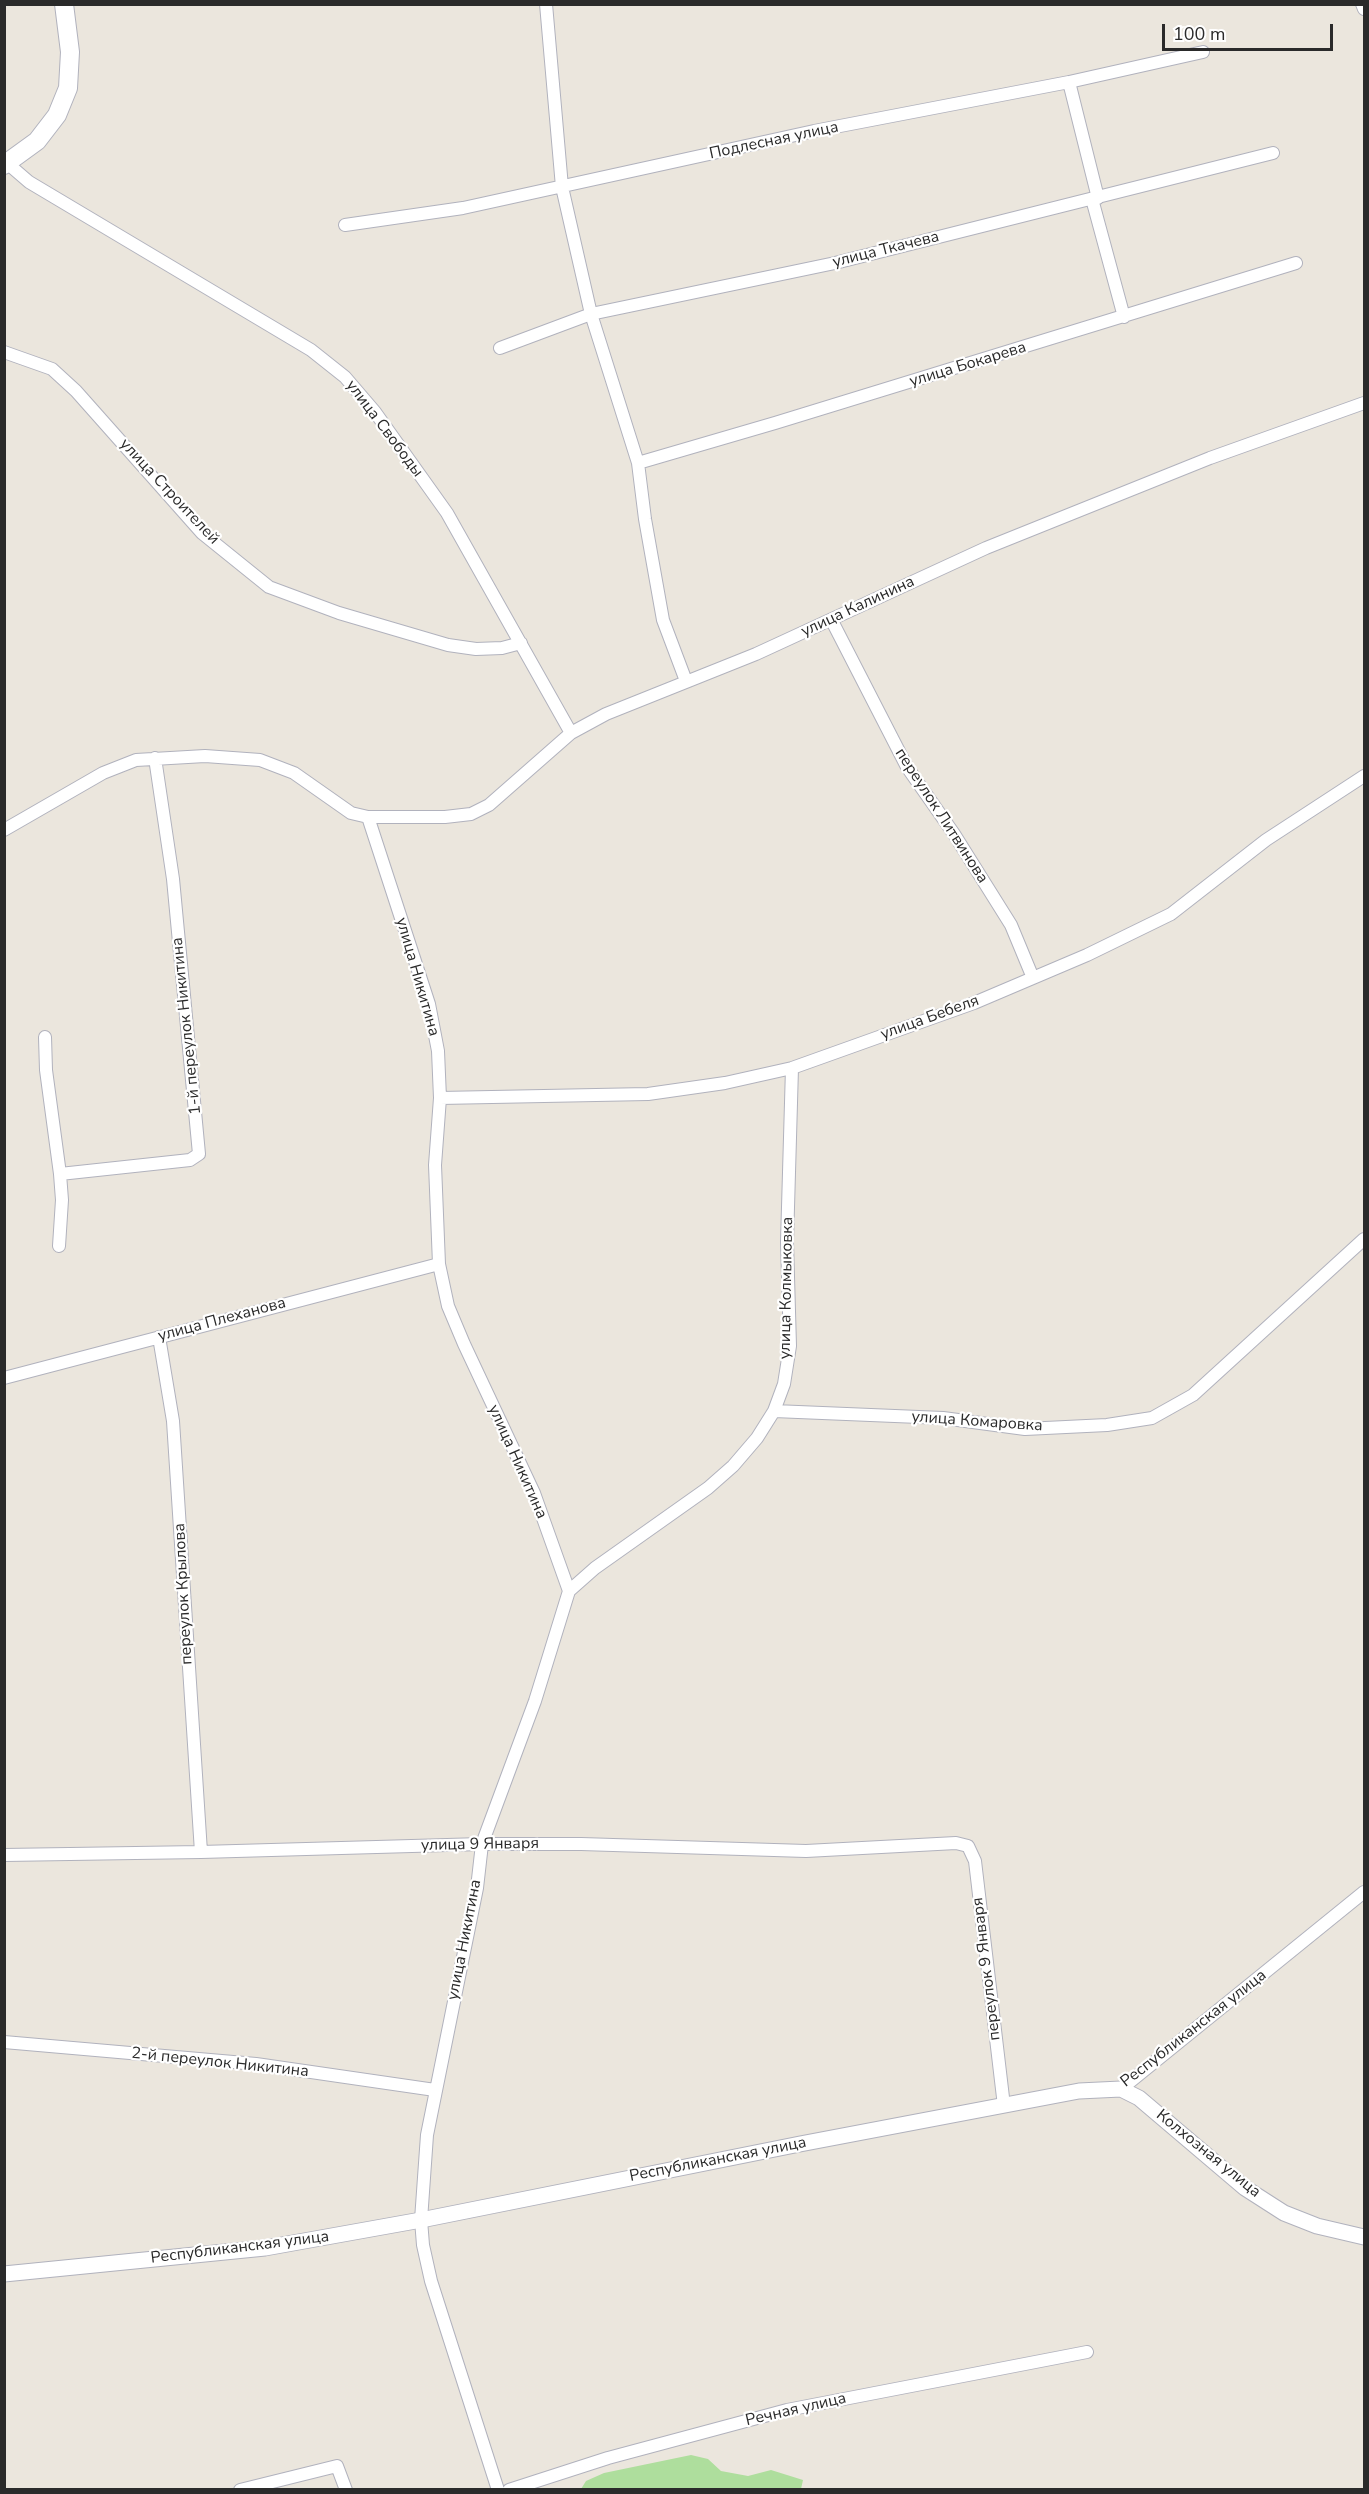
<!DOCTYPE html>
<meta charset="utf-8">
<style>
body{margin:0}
#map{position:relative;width:1369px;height:2494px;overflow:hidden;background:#ebe6dd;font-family:"Nunito Sans",sans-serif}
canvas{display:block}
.frame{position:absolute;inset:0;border:6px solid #2a2a2a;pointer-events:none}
.scale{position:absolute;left:1162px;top:24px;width:171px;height:27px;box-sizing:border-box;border:3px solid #2a2a2a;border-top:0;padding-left:8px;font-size:18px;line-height:21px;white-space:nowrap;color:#2a2a2a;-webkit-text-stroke:4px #fff;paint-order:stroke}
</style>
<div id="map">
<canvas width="1369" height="2494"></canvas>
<div class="frame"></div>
<div class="scale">100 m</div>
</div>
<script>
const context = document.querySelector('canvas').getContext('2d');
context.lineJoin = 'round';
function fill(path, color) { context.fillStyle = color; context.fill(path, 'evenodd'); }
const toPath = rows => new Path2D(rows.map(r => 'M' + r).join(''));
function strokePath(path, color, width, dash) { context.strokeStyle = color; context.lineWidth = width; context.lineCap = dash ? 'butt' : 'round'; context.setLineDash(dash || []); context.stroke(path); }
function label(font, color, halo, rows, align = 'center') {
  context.font = font + ' "Nunito Sans",sans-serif'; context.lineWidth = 4.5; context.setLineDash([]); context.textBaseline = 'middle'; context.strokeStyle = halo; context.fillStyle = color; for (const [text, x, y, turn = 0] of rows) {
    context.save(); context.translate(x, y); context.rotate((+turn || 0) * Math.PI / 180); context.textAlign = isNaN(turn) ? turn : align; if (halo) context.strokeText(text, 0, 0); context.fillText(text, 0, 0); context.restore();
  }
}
const green = toPath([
 [691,2455,708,2459,721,2471,748,2476,771,2470,803,2480,801,2489,581,2489,586,2481,604,2473]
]);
const minor = toPath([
 [546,4,562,187,591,314,638,463,645,519,663,620,686,681],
 [1362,4,1364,9],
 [1069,82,1098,198],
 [7,163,29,182,311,350,345,377,375,412,447,513,571,733],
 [1092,199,1124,317],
 [345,225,463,208,814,131,1069,82,1203,52],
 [500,348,591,314,835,263,1273,153],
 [4,352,52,369,76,391,202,533,269,587,339,613,448,645,476,649,502,648,521,643],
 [638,463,775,423,1296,263],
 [832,621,907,767,954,834,1011,925,1033,978],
 [368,817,445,817,471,814,489,805,571,733,606,714,756,654,986,548,1210,458,1364,403],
 [4,830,103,773,136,760,205,756,260,760,294,773,351,813,368,817,429,1004,438,1051,440,1098,435,1165,439,1264,448,1306,464,1344,534,1493,569,1591,535,1701,482,1844,477,1888,427,2135,421,2220,423,2245,431,2281,498,2490],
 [45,1037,46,1070,60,1174,190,1160,199,1154,173,879,155,758],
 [440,1098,648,1094,725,1083,792,1068,974,1003,1087,955,1171,914,1266,840,1364,776],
 [59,1246,62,1200,60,1174],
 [159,1337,173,1421,201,1852],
 [4,1378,439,1264],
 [774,1411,943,1418,1025,1429,1107,1425,1152,1418,1193,1395,1364,1239],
 [569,1591,595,1568,708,1488,733,1466,757,1438,774,1411,784,1384,790,1346,787,1242,792,1068],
 [4,1855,201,1852,482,1844,581,1844,806,1851,956,1843,968,1846,975,1861,1004,2106],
 [4,2042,256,2064,435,2090],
 [1121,2089,1364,1892],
 [240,2490,337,2466,346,2490],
 [509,2490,608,2458,787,2410,1087,2352]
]);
const tertiary = toPath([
 [4,2274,265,2248,421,2220,800,2144,1079,2091,1121,2089,1139,2098,1245,2188,1284,2213,1317,2226,1364,2237]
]);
const secondary = toPath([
 [4,165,37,141,57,115,68,88,70,52,64,4]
]);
const streetNames = [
 ["Подлесная улица",774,141,-12],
 ["улица Ткачева",886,250,-14],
 ["улица Бокарева",968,365,-17],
 ["улица Свободы",384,429,53],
 ["улица Строителей",169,492,47],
 ["улица Калинина",858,607,-25],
 ["переулок Литвинова",941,816,57],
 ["улица Никитина",417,977,74],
 ["улица Бебеля",930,1018,-20],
 ["1-й переулок Никитина",187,1026,-96],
 ["улица Колмыковка",787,1288,-89],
 ["улица Плеханова",222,1320,-15],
 ["улица Комаровка",977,1422,4],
 ["улица Никитина",517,1462,66],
 ["переулок Крылова",184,1594,-93],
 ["улица 9 Января",480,1845,-1],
 ["улица Никитина",465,1940,-79],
 ["переулок 9 Января",987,1969,-97],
 ["Республиканская улица",1194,2029,-38],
 ["2-й переулок Никитина",220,2063,6],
 ["Колхозная улица",1208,2154,39],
 ["Республиканская улица",718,2160,-11],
 ["Республиканская улица",240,2248,-7],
 ["Речная улица",796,2410,-13]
];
fill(green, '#aede9d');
strokePath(minor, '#b1b2bd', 14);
strokePath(tertiary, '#b1b2bd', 17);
strokePath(secondary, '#b1b2bd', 20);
strokePath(minor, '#fff', 12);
strokePath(tertiary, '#fff', 15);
strokePath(secondary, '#fff', 18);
label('16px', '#2a2a2a', '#fff', streetNames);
</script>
